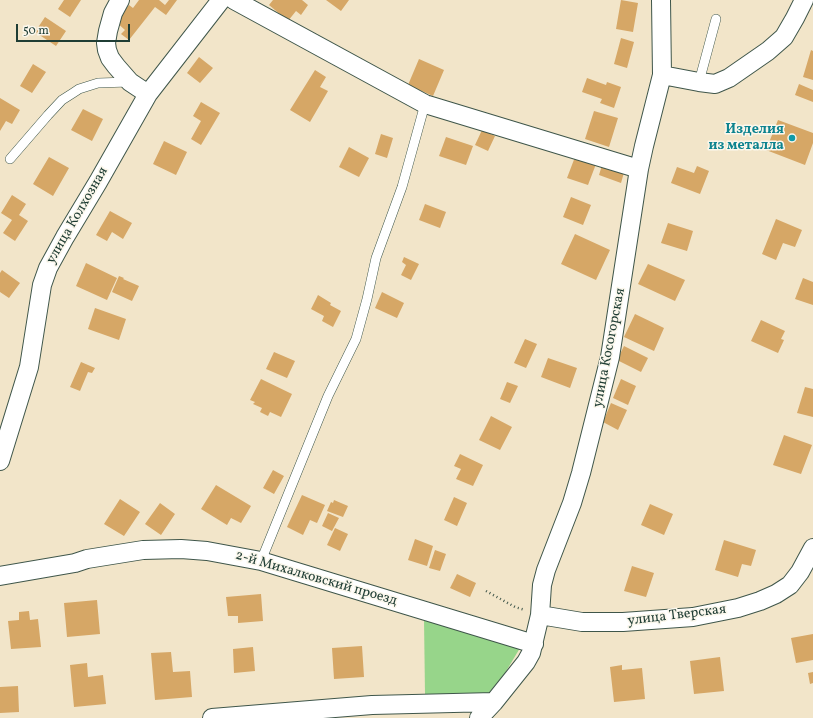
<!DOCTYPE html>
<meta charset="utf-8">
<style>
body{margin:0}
#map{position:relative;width:813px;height:718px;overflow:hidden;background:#f2e5c9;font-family:Vollkorn,serif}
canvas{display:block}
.scale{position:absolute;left:16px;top:24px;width:114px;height:18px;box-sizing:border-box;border:2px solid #1f3d34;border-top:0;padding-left:5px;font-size:12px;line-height:14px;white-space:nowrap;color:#1f3d34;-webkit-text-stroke:3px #fbf7ec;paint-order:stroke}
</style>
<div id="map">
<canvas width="813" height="718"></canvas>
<div class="scale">50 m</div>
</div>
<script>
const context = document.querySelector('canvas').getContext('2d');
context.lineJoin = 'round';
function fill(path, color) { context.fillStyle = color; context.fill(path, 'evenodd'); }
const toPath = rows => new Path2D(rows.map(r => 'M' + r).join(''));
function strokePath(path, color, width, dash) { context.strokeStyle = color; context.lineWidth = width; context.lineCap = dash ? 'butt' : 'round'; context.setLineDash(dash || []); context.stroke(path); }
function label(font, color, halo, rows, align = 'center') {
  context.font = font + ' Vollkorn,serif'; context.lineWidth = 3; context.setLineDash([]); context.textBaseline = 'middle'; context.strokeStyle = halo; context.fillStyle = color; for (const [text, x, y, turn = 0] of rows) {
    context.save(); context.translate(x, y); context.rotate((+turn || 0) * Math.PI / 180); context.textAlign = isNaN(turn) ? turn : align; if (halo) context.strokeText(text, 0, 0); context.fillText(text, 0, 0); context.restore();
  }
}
const green = toPath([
 [424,619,520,648,505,673,487,695,425,694]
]);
const building = toPath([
 [64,0,81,0,70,17,58,9],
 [139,0,159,0,165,5,169,0,177,0,166,15,155,7,129,40,121,34,125,30,116,22,129,5,133,8],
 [273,0,302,0,308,5,301,15,296,11,288,21,269,5],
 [326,0,349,0,341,11],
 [621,0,638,3,633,32,616,29],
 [45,17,66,31,56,46,35,32],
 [621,38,634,42,627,68,614,64],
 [811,50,813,51,813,80,803,77],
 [199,57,213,68,200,83,187,73],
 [419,59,444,70,433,96,408,85],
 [33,64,46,72,32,93,20,86],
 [315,70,326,77,320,87,328,91,310,122,290,110],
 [587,78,606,85,607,82,621,87,614,108,600,103,602,99,582,92],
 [799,84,813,90,813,102,795,95],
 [0,98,20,110,12,124,6,121,0,131],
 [201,102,220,113,201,145,191,139,201,121,193,116],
 [83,109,103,119,92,141,71,130],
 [594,111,618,118,609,147,585,139],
 [778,120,813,133,813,143,805,165,766,150],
 [482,130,495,136,488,151,475,145],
 [381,134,393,138,387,158,375,154],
 [446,137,473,146,466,165,439,156],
 [164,141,187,152,176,175,153,164],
 [349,147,369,158,359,177,339,167],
 [49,157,69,168,53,196,33,184],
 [575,157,596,164,588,185,567,178],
 [603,162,625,169,621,183,599,175],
 [697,166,709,171,700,194,671,183,677,167,694,173],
 [12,195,26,204,19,215,28,221,15,241,3,233,12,220,1,213],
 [571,197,591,205,583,225,563,217],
 [425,204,446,212,440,228,419,220],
 [110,211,132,223,123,239,112,232,107,241,96,235],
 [776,219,802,230,795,247,783,243,776,260,762,254],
 [668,223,693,231,687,251,661,243],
 [575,234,610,250,596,280,561,264],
 [404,257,419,264,411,280,401,275,406,265,402,262],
 [86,263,117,278,107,300,76,286],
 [648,264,685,280,675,301,638,284],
 [2,270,20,283,9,298,0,292,0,273],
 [119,276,124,278,123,279,139,286,132,301,112,292],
 [803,278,813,282,813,305,795,299],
 [382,292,404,303,397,318,375,308],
 [318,295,331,303,330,305,341,311,333,327,322,321,324,316,311,309],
 [95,308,126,319,119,340,88,329],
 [635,314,664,328,654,351,624,337],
 [761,320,785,331,781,339,784,340,778,353,751,341],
 [525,339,537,344,526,368,514,363],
 [624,346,648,358,641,372,617,360],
 [274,352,295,361,287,378,266,369],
 [548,358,577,368,570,388,541,377],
 [81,362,95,368,92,373,88,372,80,391,70,387],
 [261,379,292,394,281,417,270,412,268,416,260,412,262,408,253,404,255,402,250,400],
 [621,379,636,386,628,405,613,398],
 [507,382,518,386,510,403,500,399],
 [805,387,813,389,813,417,797,413],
 [611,403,627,410,618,430,603,422],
 [491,416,512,427,500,450,479,440],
 [784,435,812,445,801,474,773,465],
 [460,454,483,465,473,486,456,479,461,469,454,466],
 [273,470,284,476,274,494,263,488],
 [216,485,251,506,241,523,231,518,227,525,201,509],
 [302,495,325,505,317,523,310,520,303,535,287,527],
 [454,497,467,503,457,526,444,520],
 [120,499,140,512,124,536,104,524],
 [334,500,348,506,343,517,327,511,331,502,333,503],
 [160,503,175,514,161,535,145,524],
 [650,504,673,514,664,535,641,525],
 [328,513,339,518,332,531,322,526],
 [335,528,348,534,340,551,327,545],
 [415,539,433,546,427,566,408,560],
 [724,540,756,550,751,566,742,564,738,577,715,570],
 [435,550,446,554,440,571,429,568],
 [632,566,654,573,646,597,624,591],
 [457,574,476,583,470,597,450,588],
 [261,594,263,621,238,623,238,616,228,616,226,597],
 [97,600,100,634,67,637,64,603],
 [29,611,30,620,38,619,41,647,11,649,8,621,19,620,19,612],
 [813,634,813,660,796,663,791,638],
 [362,646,364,677,334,679,332,648],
 [253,647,255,671,234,673,233,649],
 [171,652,173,672,190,671,192,697,155,700,151,653],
 [720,657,724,691,694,694,690,661],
 [87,663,88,677,103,675,106,704,74,707,70,665],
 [622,665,622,670,642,668,645,699,614,702,610,667],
 [813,672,813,683,810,684,808,673],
 [18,686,19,712,0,713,0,687]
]);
const path = toPath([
 [486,591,515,607,525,610]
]);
const lane = toPath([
 [699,82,716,19],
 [10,159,48,115,62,100,73,93,79,89,98,83,129,82],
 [261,561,328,396,356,339,367,299,376,258,402,187,425,104]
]);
const street = toPath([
 [120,0,113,13,108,31,106,43,107,50,110,58,116,66,130,82,148,94],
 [234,0,425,104,639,169],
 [662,75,699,82,715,84,729,78,768,51,784,37,795,18,804,0],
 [0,461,29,367,42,285,48,268,65,237,98,182,148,94,221,0],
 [0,576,75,563,87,559,143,550,181,549,207,551,261,561,534,644],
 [540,615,582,622,623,622,693,617,738,608,760,601,776,594,790,585,800,572,813,548],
 [212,718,372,705,494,702],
 [479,718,494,702,526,662,531,653,540,615,542,585,546,570,572,503,581,473,610,357,639,169,644,146,662,75,661,0]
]);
const markers = [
 [792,138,4,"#0f9aa8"]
];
const cultureNames = [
 ["Изделия",784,130],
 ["из металла",784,146]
];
const streetNames = [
 ["улица Колхозная",78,216,-60],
 ["улица Косогорская",610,348,-79],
 ["2-й Михалковский проезд",316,579,16],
 ["улица Тверская",677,616,-7]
];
fill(green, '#97d58a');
fill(building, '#d6a766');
strokePath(lane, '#3f564a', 10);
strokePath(street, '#3f564a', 20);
strokePath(path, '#3f564a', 2.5, [1, 3]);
strokePath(lane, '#fff', 9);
strokePath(street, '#fff', 18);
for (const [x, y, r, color] of markers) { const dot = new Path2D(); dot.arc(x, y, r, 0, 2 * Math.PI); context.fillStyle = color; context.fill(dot); strokePath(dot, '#fbf7ec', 1.5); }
label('bold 14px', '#0d838f', '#fbf7ec', cultureNames, 'right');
label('14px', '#1f3d34', '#fbf7ec', streetNames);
</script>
